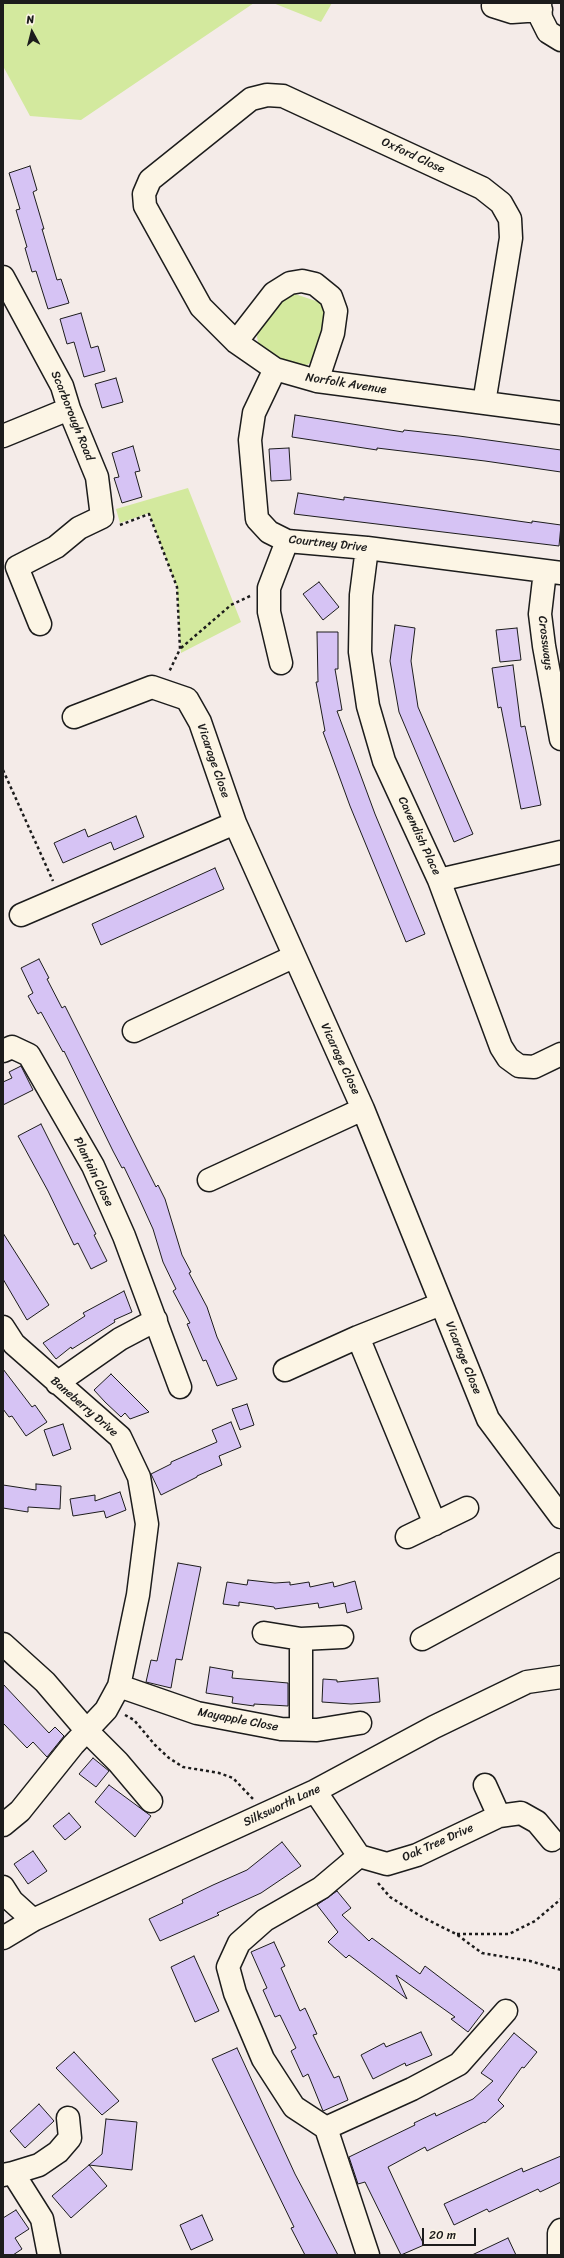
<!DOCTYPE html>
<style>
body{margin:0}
#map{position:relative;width:564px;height:2258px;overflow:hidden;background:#f4ebe8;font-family:Sriracha,sans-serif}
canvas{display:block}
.frame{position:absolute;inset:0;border:4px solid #1c1c1c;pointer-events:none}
.north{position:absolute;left:12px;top:12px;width:40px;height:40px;-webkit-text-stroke:3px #fcf5e5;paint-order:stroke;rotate:353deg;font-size:11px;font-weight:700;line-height:16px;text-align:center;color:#1c1c1c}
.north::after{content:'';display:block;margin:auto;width:14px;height:18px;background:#1c1c1c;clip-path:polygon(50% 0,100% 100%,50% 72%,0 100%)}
.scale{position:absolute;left:422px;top:2228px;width:54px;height:18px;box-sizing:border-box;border:2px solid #1c1c1c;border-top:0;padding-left:5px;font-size:12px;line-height:14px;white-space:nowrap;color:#1c1c1c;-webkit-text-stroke:3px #fcf5e5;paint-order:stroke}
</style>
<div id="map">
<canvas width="564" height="2258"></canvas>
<div class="frame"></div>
<div class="north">N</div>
<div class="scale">20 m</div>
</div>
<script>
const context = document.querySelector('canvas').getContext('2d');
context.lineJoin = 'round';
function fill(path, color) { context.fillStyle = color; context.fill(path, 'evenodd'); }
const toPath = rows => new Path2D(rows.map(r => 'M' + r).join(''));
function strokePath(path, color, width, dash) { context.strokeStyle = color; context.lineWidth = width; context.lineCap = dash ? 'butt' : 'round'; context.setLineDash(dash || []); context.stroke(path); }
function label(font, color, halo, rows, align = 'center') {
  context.font = font + ' Sriracha,sans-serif'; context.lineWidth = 3.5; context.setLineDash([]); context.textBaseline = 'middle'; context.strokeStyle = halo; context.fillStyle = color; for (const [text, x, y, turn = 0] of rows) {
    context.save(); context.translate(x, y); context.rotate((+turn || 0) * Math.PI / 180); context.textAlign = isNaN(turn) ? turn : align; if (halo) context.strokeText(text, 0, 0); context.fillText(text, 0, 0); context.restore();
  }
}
const green = toPath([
 [3,3,254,3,81,120,30,116,3,66],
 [273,3,332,3,321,22],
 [292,293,319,302,327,310,327,318,315,359,303,368,286,365,259,347,257,337,258,330,283,299],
 [188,488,241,622,181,653,177,587,149,513,120,523,116,509]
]);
const building = toPath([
 [30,166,37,190,33,192,44,229,42,229,57,280,61,279,69,303,48,309,36,271,32,272,25,248,27,247,16,210,20,209,9,173,30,166],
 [81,313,91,348,98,346,105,371,84,377,74,342,67,344,60,319,81,313],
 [116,378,123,402,102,408,95,384,116,378],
 [295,415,403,432,404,430,459,436,561,450,561,472,485,461,377,448,377,450,292,437,295,415],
 [133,446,140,471,135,472,142,497,122,503,114,478,119,477,112,453,133,446],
 [289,448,291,480,271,481,269,449,289,448],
 [298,493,344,500,344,497,440,510,532,523,532,521,561,525,559,546,294,514,298,493],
 [319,582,339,607,323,620,303,594,319,582],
 [395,625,415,628,411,661,418,707,473,834,454,842,399,712,390,661,395,625],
 [517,628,521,660,500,662,496,630,517,628],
 [317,632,338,632,338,669,335,669,342,710,337,711,375,814,425,934,406,942,350,806,323,732,325,731,316,682,318,682,317,632],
 [513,665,521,727,525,726,541,805,521,809,501,707,498,708,492,668,513,665],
 [136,816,144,837,114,850,111,842,63,863,54,843,85,829,88,837,136,816],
 [215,868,224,889,101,945,92,924,215,868],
 [39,959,49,978,47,979,62,1008,65,1006,156,1187,158,1185,165,1199,182,1255,191,1272,189,1273,207,1307,217,1337,237,1379,217,1386,206,1360,203,1361,187,1324,190,1323,173,1291,176,1289,163,1262,153,1229,138,1196,124,1167,122,1168,113,1151,64,1051,63,1052,41,1012,38,1014,28,996,33,993,21,968,39,959],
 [21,1066,33,1090,3,1105,3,1082,12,1078,9,1072,21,1066],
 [41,1124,96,1234,94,1235,107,1261,91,1269,78,1243,74,1245,48,1191,18,1136,41,1124],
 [3,1233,49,1305,27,1320,3,1279,3,1233],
 [124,1291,132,1312,114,1320,115,1322,72,1349,71,1347,56,1359,43,1343,85,1316,83,1313,124,1291],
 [3,1369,32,1407,35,1405,47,1422,26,1436,12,1416,9,1417,3,1409,3,1369],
 [111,1374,149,1412,130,1419,125,1413,121,1417,105,1402,94,1390,111,1374],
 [247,1404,254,1425,240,1430,232,1409,247,1404],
 [231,1422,241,1447,219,1456,222,1465,197,1476,197,1477,161,1495,151,1474,171,1464,171,1462,217,1442,212,1430,231,1422],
 [63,1424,71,1449,53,1456,44,1430,63,1424],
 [36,1484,61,1486,60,1509,28,1507,28,1512,3,1508,3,1485,36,1490,36,1484],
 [120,1492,126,1510,106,1518,104,1511,73,1516,70,1499,95,1495,95,1501,120,1492],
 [178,1563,201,1567,182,1660,176,1659,171,1688,146,1682,151,1660,157,1661,178,1563],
 [248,1580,275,1583,290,1582,290,1585,309,1582,310,1587,333,1582,334,1587,355,1581,362,1609,347,1613,345,1603,319,1608,318,1603,275,1609,274,1607,239,1602,239,1606,223,1604,227,1582,247,1585,248,1580],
 [210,1667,233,1671,232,1678,288,1683,288,1706,254,1704,254,1706,232,1703,233,1697,206,1693,210,1667],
 [378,1678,380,1702,351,1704,322,1702,323,1679,337,1680,337,1682,378,1678],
 [3,1684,49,1733,55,1727,64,1736,47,1757,33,1742,27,1748,3,1723,3,1684],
 [93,1758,109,1771,96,1787,79,1774,93,1758],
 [109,1785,151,1816,135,1837,95,1802,109,1785],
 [69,1813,81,1827,65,1840,53,1826,69,1813],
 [282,1842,301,1866,261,1893,217,1913,219,1915,160,1941,149,1919,183,1903,182,1900,213,1885,247,1870,282,1842],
 [33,1851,47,1871,28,1884,14,1864,33,1851],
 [337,1891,351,1908,342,1915,369,1941,372,1938,420,1974,425,1966,484,2011,468,2032,451,2019,455,2017,396,1975,407,1999,349,1955,346,1958,328,1942,338,1932,317,1905,337,1891],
 [274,1942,285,1966,281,1968,300,2011,305,2008,317,2034,313,2035,334,2078,339,2076,348,2100,323,2111,308,2074,303,2077,291,2051,296,2048,280,2015,275,2017,263,1990,267,1988,251,1952,274,1942],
 [194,1956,219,2011,195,2022,171,1967,194,1956],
 [421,2032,432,2055,406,2066,405,2063,373,2079,361,2055,384,2043,386,2047,421,2032],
 [514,2033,537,2052,524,2068,522,2067,498,2100,504,2106,485,2123,484,2122,427,2151,425,2147,388,2167,424,2245,401,2255,365,2182,358,2184,349,2157,415,2125,414,2123,435,2113,436,2116,473,2099,493,2081,481,2073,514,2033],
 [237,2048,295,2174,338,2255,305,2255,291,2228,294,2227,212,2059,237,2048],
 [74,2052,119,2101,102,2115,56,2068,74,2052],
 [39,2104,54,2121,25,2148,10,2131,39,2104],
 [106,2119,137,2122,132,2170,89,2165,102,2154,106,2119],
 [561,2156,561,2182,540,2192,538,2189,489,2212,487,2209,454,2225,444,2204,522,2168,523,2172,561,2156],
 [89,2165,107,2186,71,2218,52,2196,89,2165],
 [16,2210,29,2229,15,2238,22,2249,13,2255,3,2255,3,2218,16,2210],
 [202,2215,213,2240,191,2250,180,2225,202,2215],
 [508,2238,516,2255,472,2255,508,2238]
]);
const path = toPath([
 [120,525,149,514,177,587,180,649,169,672],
 [181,648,231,605,250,596],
 [3,770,53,881],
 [125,1715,134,1720,155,1745,169,1758,183,1767,219,1773,233,1778,253,1799],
 [378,1883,390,1897,422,1917,456,1934,482,1953,530,1961,561,1970],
 [457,1934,509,1934,535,1921,561,1899]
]);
const minor = toPath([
 [540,3,541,18,548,32,561,40],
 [493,6,512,12,541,10],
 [3,277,62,386,69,409,97,477,102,517,79,528,56,547,17,567,40,624],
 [236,342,274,293,290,283,302,281,315,284,331,297,336,311,333,333,317,381],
 [275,369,254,413,250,440,257,519,269,532,287,541,367,548,561,573],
 [484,403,511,238,510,219,501,203,482,188,283,96,267,95,251,99,150,180,144,194,145,206,201,307,236,342,275,369,317,381,561,413],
 [3,436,69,409],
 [367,548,361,595,360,652,368,706,384,761,439,880,501,1047,508,1058,519,1066,534,1067,561,1054],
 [545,571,540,614,544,646,561,739],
 [281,663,269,612,269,588,287,541],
 [74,717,152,687,187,699,200,722,235,823,363,1109,488,1419,561,1517],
 [439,880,561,852],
 [21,915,235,823],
 [134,1031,293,957],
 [3,1051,12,1047,29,1055,93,1166,124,1236,180,1387],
 [209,1180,363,1109],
 [3,1327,14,1344,120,1437,139,1477,147,1524,138,1595,119,1686,106,1710,73,1745,20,1811,3,1825],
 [358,1337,435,1524],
 [285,1370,358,1337,441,1304],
 [57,1383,120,1339,156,1320],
 [407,1537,467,1508],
 [264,1633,301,1639,342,1637],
 [301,1639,301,1729],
 [422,1639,561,1564],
 [3,1644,45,1682,87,1731,118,1762,151,1801],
 [119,1686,197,1713,281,1729,317,1730,360,1723],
 [485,1785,499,1816],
 [315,1791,359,1856,387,1864,417,1855,499,1816,521,1813,537,1822,552,1840],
 [359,1856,321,1888,265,1920,239,1943,228,1967,235,1993,263,2059,294,2107,326,2128,368,2255],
 [3,1887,12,1901,33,1920],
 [3,1938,33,1920,315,1791,434,1727,527,1682,561,1677],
 [326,2128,412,2089,459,2064,506,2011],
 [13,2173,39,2165,58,2152,70,2138,68,2118],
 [3,2175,13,2173,42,2219,49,2255],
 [559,2255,559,2233,561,2230]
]);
const streetNames = [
 ["Oxford Close",413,156,25],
 ["Norfolk Avenue",346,384,9],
 ["Scarborough Road",72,416,68],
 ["Courtney Drive",328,544,6],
 ["Crossways",545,643,83],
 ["Vicarage Close",213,761,71],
 ["Cavendish Place",419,836,65],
 ["Vicarage Close",340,1059,65],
 ["Plantain Close",93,1172,64],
 ["Vicarage Close",463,1358,68],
 ["Baneberry Drive",84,1407,41],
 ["Mayapple Close",238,1720,11],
 ["Silksworth Lane",282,1806,-25],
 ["Oak Tree Drive",438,1843,-24]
];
fill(green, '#d3e99e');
fill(building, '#d6c3f4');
strokePath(building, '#1c1c1c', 1);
strokePath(minor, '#1c1c1c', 25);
strokePath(path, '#1c1c1c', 2.5, [3, 3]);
strokePath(minor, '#fcf5e5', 22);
label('12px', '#1c1c1c', '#fcf5e5', streetNames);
</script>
